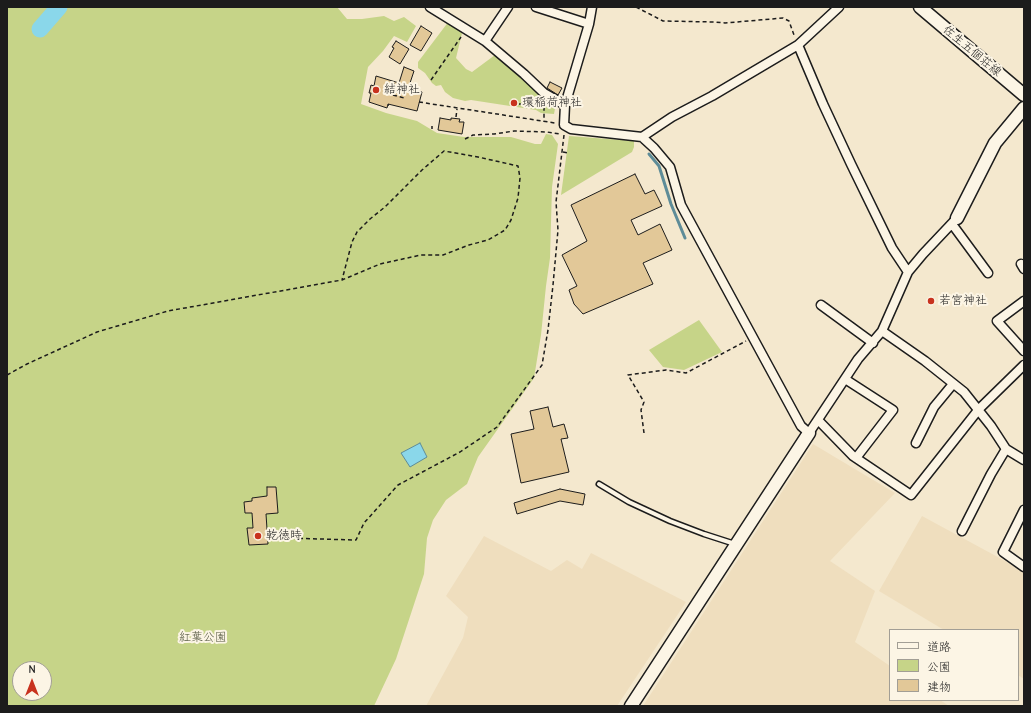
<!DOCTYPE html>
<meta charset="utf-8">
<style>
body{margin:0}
#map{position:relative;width:1031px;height:713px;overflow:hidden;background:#f4e8ce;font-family:"Comic Neue","Klee One",sans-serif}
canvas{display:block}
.frame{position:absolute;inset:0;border:8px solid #1c1c1c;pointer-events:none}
.legend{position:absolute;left:889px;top:629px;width:130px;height:72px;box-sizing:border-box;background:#fcf5e5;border:1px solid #a29e95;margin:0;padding:5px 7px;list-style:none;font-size:12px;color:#1c1c1c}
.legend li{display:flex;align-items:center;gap:8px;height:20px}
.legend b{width:20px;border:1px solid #a29e95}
.north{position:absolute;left:12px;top:661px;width:40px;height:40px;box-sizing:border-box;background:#fcf5e5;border:1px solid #a29e95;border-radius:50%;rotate:0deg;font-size:11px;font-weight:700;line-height:16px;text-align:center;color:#1c1c1c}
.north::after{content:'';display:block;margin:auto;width:14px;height:18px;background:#c8321e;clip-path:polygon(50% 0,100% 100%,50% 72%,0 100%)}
</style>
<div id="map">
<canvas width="1031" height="713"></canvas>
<div class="frame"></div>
<ul class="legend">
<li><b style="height:5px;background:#fcf5e5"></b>道路</li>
<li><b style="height:11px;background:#c6d488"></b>公園</li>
<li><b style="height:11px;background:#e2c898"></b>建物</li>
</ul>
<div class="north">N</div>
</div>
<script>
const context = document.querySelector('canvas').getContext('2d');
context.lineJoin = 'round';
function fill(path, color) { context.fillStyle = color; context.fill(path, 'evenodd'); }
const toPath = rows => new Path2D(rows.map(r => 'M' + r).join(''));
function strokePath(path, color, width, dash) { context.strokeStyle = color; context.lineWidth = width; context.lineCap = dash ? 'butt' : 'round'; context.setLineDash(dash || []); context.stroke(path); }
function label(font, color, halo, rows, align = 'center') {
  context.font = font + ' "Comic Neue","Klee One",sans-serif'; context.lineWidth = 4; context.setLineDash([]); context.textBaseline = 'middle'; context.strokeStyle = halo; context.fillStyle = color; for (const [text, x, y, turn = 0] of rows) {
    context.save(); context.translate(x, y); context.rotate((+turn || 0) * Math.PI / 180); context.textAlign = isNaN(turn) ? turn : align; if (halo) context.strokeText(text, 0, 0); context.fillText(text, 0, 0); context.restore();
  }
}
const built = toPath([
 [813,444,895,493,830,561,875,591,855,642,890,666,890,700,940,700,949,706,643,706],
 [922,516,1007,562,1024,573,1024,679,1018,675,1018,630,944,630,879,591],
 [484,536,551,571,567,560,582,569,591,553,686,602,617,706,426,706,463,638,468,617,446,596]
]);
const green = toPath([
 [7,7,337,7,347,19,362,19,384,16,394,21,404,17,416,26,407,42,394,36,383,51,368,67,361,104,386,113,417,121,437,133,464,137,511,137,535,144,541,144,546,134,552,135,558,144,552,187,550,258,546,286,541,335,534,378,478,457,467,484,446,500,433,520,427,538,424,574,396,659,374,706,7,706],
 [20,669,44,669,44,693,20,693],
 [449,21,463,29,456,58,466,69,472,72,495,55,556,103,554,114,541,113,536,110,471,100,465,101,453,98,445,92,441,85,436,86,432,83,425,73,418,68,418,62],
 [569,136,634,141,634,147,632,152,561,195],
 [699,320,722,352,684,370,663,367,649,350]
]);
const water = toPath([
 [420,443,427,457,410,467,401,453,420,443]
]);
const stream = toPath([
 [649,154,659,166,671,204,685,238]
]);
const river = toPath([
 [40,29,59,7]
]);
const building = toPath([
 [421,26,432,33,421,51,410,45,421,26],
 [396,41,409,49,400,64,389,57,394,48,392,47,396,41],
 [404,67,414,71,408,89,422,92,417,111,388,104,387,108,369,102,371,93,369,93,371,85,374,86,376,76,399,83,404,67],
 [550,82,562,88,558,95,547,88,550,82],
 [440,118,451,120,451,118,460,119,459,122,464,122,462,134,438,130,440,118],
 [635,174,645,194,654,190,662,206,631,220,638,235,660,224,672,250,643,263,653,284,583,314,574,304,569,290,577,286,562,255,587,241,571,205,635,174],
 [548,407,553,427,564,424,568,438,561,439,569,472,521,483,511,434,534,429,530,411,548,407],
 [267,487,276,487,278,513,266,514,268,544,249,545,247,528,253,528,252,513,245,513,244,502,252,501,252,498,267,496,267,487],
 [560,489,585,494,583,505,560,501,517,514,514,503,560,489]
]);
const path = toPath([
 [636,7,663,21,715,22,725,23,783,18,789,21,794,35],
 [431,80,461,37],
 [394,84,395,84],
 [393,95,404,98],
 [419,102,555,123],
 [519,104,532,105,538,102,541,103,544,106,544,122],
 [388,105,389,105],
 [456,117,457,109],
 [432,129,432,126],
 [465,139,473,135,494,134,514,131,547,132,560,134],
 [563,152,568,153],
 [7,375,27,364,97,332,168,311,342,280,380,264,421,255,443,255,469,245,488,240,505,230,511,220,518,198,520,178,518,166,478,157,444,151,422,170,385,207,370,219,357,232,352,242,342,280],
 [644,433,641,410,644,402,628,375,666,370,686,373,746,341],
 [285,538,356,540,364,523,398,485,460,452,497,427,542,365,548,330,553,285,558,230,556,202,564,135]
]);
const lane = toPath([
 [599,484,629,502,670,521,704,534,735,544]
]);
const street = toPath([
 [430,7,485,41,524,74,544,93,565,105],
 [536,7,589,24],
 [592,7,589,24,565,105,564,125,571,129,642,137,654,148,670,167,681,205,801,426,809,433,858,359,882,331,908,272,923,254,957,218],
 [485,41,508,7],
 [798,45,823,104,851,164,892,248,908,272],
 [642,137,672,117,712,96,798,45,839,7],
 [952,224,988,273],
 [1021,264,1024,269],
 [1024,301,997,321,1024,351],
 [821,305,873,343],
 [882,331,925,361,964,392,991,426,1006,449,1024,460],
 [845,379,893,410,856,458],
 [818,420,853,456,911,495,979,409,1024,365],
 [916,443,934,407,953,384],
 [1024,510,1003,552,1024,567],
 [962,531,991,474,1006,449]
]);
const secondary = toPath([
 [920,7,1024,95],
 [957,218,995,143,1024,108],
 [631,706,809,433]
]);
const markers = [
 [376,90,4,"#c8321e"],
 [514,103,4,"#c8321e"],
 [931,301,4,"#c8321e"],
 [258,536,4,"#c8321e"]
];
const streetNames = [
 ["佐生五個荘線",972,51,40]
];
const poiNames = [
 ["結神社",384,90],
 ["環稲荷神社",522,103],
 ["若宮神社",939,301],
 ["乾徳時",266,536]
];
const parkNames = [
 ["紅葉公園",203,638]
];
fill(built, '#efdebe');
fill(green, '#c6d488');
fill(water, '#8ad7ea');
strokePath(water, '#5e8c98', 1);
strokePath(stream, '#5e8c98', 3);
strokePath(river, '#8ad7ea', 17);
fill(building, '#e2c898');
strokePath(building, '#1c1c1c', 1);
strokePath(lane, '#1c1c1c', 7);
strokePath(street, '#1c1c1c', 11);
strokePath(secondary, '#1c1c1c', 15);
strokePath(path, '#1c1c1c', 1.5, [4, 3]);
strokePath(lane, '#fcf5e5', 4);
strokePath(street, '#fcf5e5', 8);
strokePath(secondary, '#fcf5e5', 12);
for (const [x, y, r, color] of markers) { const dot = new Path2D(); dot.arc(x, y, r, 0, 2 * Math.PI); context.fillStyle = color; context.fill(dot); strokePath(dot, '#fcf5e5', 1.5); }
label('12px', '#1c1c1c', '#fcf5e5', streetNames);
label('12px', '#1c1c1c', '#fcf5e5', poiNames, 'left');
label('12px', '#4f533c', '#fcf5e5', parkNames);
</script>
